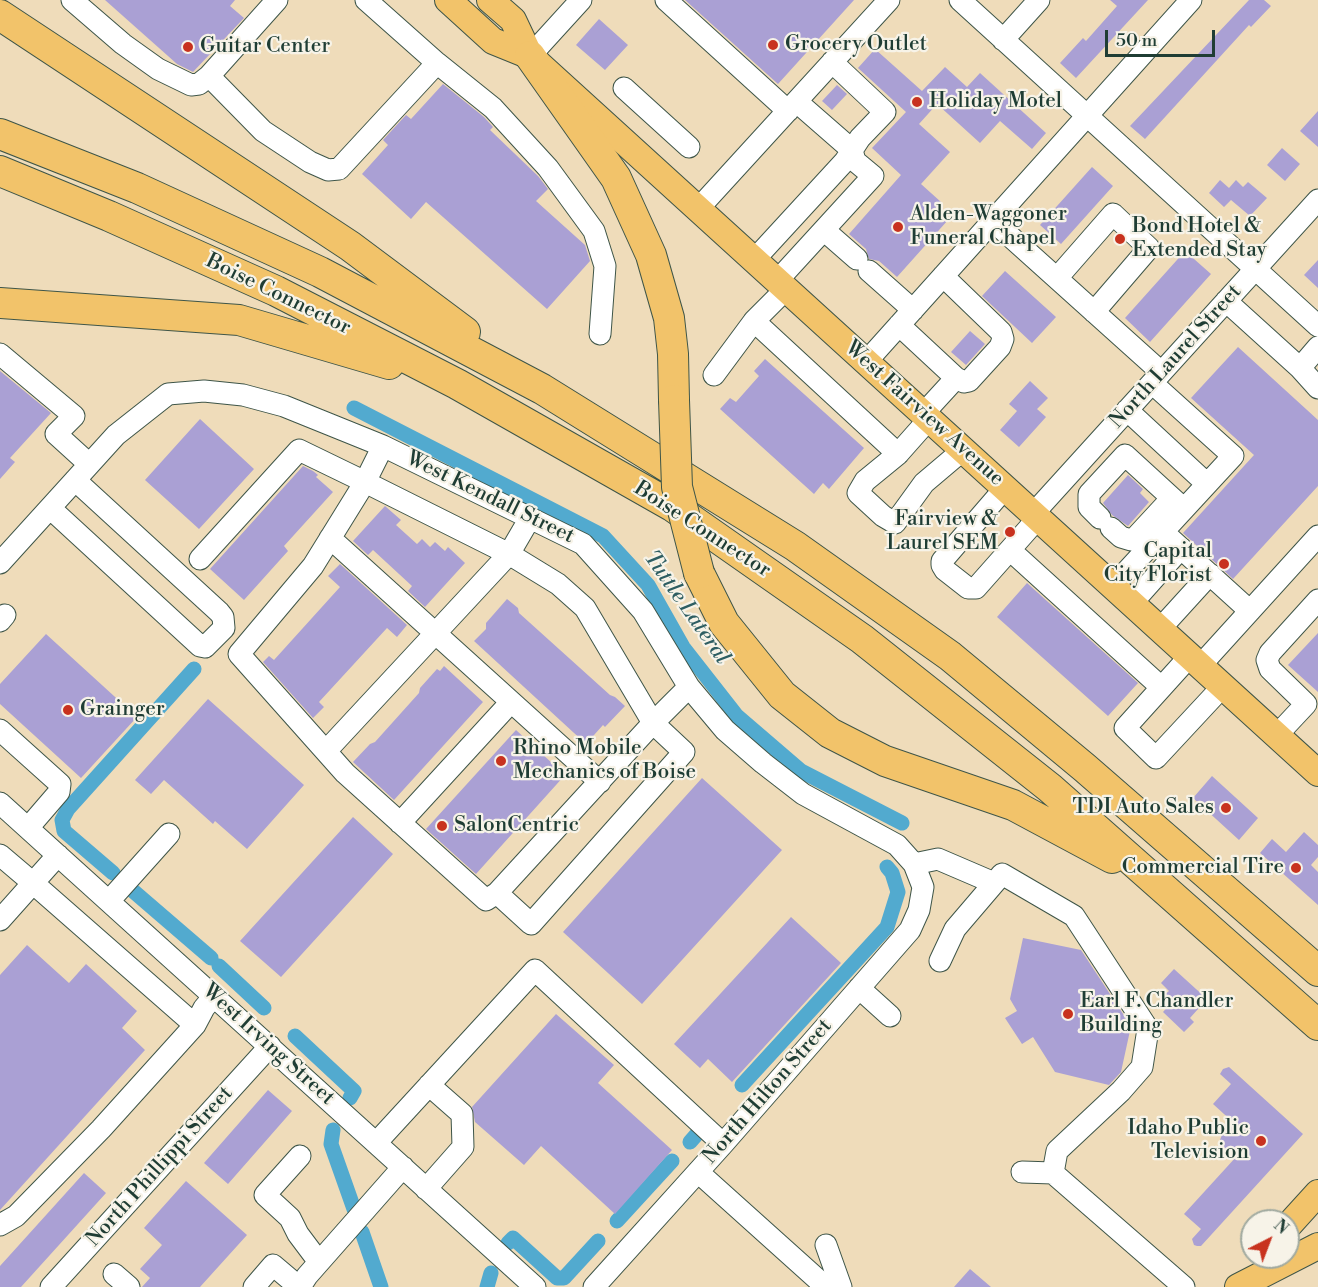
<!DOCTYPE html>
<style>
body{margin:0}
#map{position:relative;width:1318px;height:1287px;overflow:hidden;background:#efdcba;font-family:"Libre Bodoni",serif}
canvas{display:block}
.north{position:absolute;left:1240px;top:1209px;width:60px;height:60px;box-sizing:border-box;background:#f7f3e8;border:2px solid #a1aaa0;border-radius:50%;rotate:42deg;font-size:16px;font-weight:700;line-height:24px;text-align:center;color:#1f3d34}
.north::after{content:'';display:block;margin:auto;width:21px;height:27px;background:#c8321e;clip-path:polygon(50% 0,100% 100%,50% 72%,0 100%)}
.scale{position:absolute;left:1105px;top:30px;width:110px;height:27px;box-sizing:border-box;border:3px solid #1f3d34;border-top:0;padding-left:8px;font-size:18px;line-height:21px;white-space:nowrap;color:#1f3d34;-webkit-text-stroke:4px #f7f3e8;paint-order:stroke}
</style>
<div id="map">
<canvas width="1318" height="1287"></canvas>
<div class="north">N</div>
<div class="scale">50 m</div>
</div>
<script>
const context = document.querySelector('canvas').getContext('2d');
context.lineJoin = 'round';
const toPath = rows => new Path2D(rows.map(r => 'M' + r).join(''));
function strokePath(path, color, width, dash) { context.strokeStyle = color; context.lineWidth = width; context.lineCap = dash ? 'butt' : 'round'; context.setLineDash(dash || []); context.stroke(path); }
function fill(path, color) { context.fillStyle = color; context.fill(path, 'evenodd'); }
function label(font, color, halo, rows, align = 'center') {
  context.font = font + ' "Libre Bodoni",serif'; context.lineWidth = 4.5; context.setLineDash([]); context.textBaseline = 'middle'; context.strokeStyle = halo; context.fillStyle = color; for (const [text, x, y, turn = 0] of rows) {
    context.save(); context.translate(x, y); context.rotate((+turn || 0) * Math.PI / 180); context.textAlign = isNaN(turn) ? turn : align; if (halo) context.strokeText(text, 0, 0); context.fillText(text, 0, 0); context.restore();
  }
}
const canal = toPath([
 [354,408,603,536,648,585,683,647,737,716,801,771,902,823],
 [113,873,64,831,62,820,68,809,194,669],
 [132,890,211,958],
 [219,966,264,1008],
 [295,1036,354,1091,350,1098],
 [742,1085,887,927,898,892,892,873,887,867],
 [333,1130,331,1144,354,1209],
 [690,1142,697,1134],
 [617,1221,672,1161],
 [362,1232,381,1287],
 [508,1243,513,1238,557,1278,564,1278,598,1241],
 [487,1287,491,1273]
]);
const building = toPath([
 [105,0,235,0,230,6,244,18,193,72,177,64],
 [685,0,854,0,778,84],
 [1110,0,1148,0,1076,78,1060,63,1083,38,1086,41,1117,6],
 [1249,0,1264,0,1271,6,1251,27,1249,25,1145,139,1130,126],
 [599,19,628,45,605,70,576,45],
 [875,49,922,91,945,67,967,87,980,73,1046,133,1032,149,1000,121,980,143,937,104,919,124,950,152,921,184,941,202,935,209,948,220,897,277,879,261,869,259,866,249,849,234,901,175,872,148,906,112,858,68],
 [443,84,484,117,493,127,490,130,538,176,548,189,536,201,585,245,590,261,547,309,426,202,411,219,362,174,388,145,383,140,406,115,411,119],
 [837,85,847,94,832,110,822,101],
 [1318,111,1318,147,1300,131],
 [1282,148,1300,164,1285,181,1267,165],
 [1092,167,1113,186,1061,244,1040,225],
 [1220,180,1229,188,1236,180,1243,187,1248,182,1267,198,1250,216,1231,200,1224,207,1209,193],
 [1185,251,1211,274,1150,342,1125,318],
 [1318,260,1318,288,1304,275],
 [1005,271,1056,317,1032,343,982,296],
 [970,331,985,344,966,365,951,352],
 [1238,347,1318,420,1318,486,1233,579,1183,533,1254,455,1191,398],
 [765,359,864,448,829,489,823,483,814,494,720,409,730,398,736,402,759,376,754,371],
 [0,371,51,413,10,458,15,462,0,479],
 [1030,381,1048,398,1037,409,1046,417,1019,447,1000,430,1017,411,1009,404],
 [200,419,254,469,199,529,145,480],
 [303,466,313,471,318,475,316,477,333,492,284,546,288,551,244,600,210,569],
 [1128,475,1143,489,1140,493,1149,502,1128,526,1112,515,1103,503],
 [385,506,401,520,396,525,417,544,422,539,430,547,435,542,445,551,448,547,465,563,425,607,408,591,412,586,373,550,368,555,353,541],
 [340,564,407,625,397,637,387,628,319,702,324,707,313,718,263,662,269,656,274,660,340,587,328,576],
 [1027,583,1138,683,1108,716,997,617],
 [507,599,518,608,519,613,610,695,615,697,625,706,605,727,603,725,586,744,474,641,486,629,486,623],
 [1318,633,1318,692,1288,665],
 [46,634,137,717,81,778,0,704,0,684],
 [444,666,483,702,394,800,353,762,370,744,375,742,419,693,420,688,437,669,440,671],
 [208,699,304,785,247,849,215,821,213,824,164,780,151,794,135,780],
 [516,730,565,775,476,874,426,829],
 [1212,776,1258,818,1239,840,1193,798],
 [702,778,782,850,642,1004,563,932],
 [353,817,393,854,281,977,240,941],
 [1304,832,1318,845,1318,857,1311,865,1318,872,1318,905,1260,853,1272,839,1286,852],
 [791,917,841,963,732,1082,708,1059,700,1068,674,1044],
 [1023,938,1081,950,1131,1026,1121,1072,1109,1085,1055,1072,1033,1037,1022,1044,1005,1018,1017,1011,1010,999],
 [27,945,69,983,86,964,137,1011,122,1028,145,1050,0,1210,0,975],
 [1174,969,1207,999,1190,1018,1194,1022,1184,1032,1163,1012,1170,1004,1162,997,1169,991,1161,983],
 [556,1014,614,1065,598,1083,672,1150,615,1214,541,1146,524,1165,475,1122,472,1107],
 [1229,1067,1303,1134,1201,1246,1197,1246,1194,1245,1192,1239,1201,1229,1184,1214,1236,1157,1223,1147,1220,1140,1223,1132,1235,1124,1213,1104,1231,1084,1220,1074,1223,1069],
 [268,1090,292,1111,228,1184,204,1163],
 [84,1173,106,1193,21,1287,0,1287,0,1266],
 [186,1181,247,1235,200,1287,142,1287,150,1278,140,1269,162,1245,144,1228],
 [970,1269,991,1287,954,1287]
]);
const minor = toPath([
 [72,0,123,44,158,69,191,85,199,84,209,76,277,0],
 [366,0,437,63,493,108,548,168,594,231,605,266,600,334],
 [666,0,788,111],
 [960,0,1318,326],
 [1003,40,1039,0],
 [530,56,581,0],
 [209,76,263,131,310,162,328,170,339,169,437,63],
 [624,88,689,147],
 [698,209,889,0],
 [993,221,1161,372],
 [825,231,857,259],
 [754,260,845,161,860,138,885,112,832,62],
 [869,271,913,310],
 [1057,278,1113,214,1149,248,1094,312],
 [777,281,873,176,855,161,852,150,797,102],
 [786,289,754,321,898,454,929,419],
 [1226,301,1300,368,1318,347],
 [899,325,956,378,964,382,969,381,1000,347,1003,339,1001,332,943,276],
 [0,354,74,416,56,434,89,464],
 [866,362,1191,0],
 [1300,368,1318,388],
 [714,375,754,321],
 [1127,410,1207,484],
 [923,414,956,378],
 [898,454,865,481,858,493,883,516,895,523,924,483,963,450],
 [1005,488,942,561,942,565,945,570,968,588,976,588,1038,518],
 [50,508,200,646,205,647,224,628,223,617,219,612,75,480],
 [1033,514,1318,200],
 [1100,518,1089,507,1089,494,1125,455,1184,509],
 [1111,528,1121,537,1131,540,1135,538,1172,498],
 [1163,532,1250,611],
 [330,538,600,782],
 [1010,550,1161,687],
 [200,559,299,450,365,482,509,554,558,584,585,608,653,723,684,752,531,924,497,893,486,900,345,773,239,654,313,566,365,482,383,446],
 [0,563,116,435,168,394,204,391,243,395,284,406,383,446,583,544,643,611,689,687,725,730,763,763,803,794,897,845,914,864,923,887,919,910,910,930,723,1144,594,1287],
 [1113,586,1233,456,1152,383],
 [1132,603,1181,548],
 [0,621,5,615],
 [1160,629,1210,574],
 [1190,656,1125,728,1156,758,1223,686],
 [1200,666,1318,536],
 [0,730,60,784,59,792,28,828],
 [1277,735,1306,704,1270,669,1267,660,1270,653,1318,600],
 [326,751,509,554,530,518],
 [0,803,535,1287],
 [400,823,511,702],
 [0,855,33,883,0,920],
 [58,855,33,883,195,1025,204,1008,214,996],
 [914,864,938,859,994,883],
 [497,893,653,723,689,687],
 [109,901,169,834],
 [940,961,955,929,1002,874,1074,916,1148,1029,1142,1067,1121,1091,1057,1151,1053,1173,1022,1172],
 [859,988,890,1016],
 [376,1143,535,970,723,1144],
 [300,1156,265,1195,290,1218,298,1234,319,1262],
 [698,1172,826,1287],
 [1053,1173,1184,1287],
 [426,1189,463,1147,462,1114,429,1085],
 [0,1225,16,1216,101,1129,195,1025],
 [826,1245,841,1287],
 [114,1274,129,1287],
 [51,1287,270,1046],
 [254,1287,273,1265,299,1287],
 [300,1287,307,1276,403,1167]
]);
const major = toPath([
 [448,0,493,41,530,56,1318,773],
 [490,0,513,20,530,56],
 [1288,1226,1318,1193],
 [1238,1287,1318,1246]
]);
const highway = toPath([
 [0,15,350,246,465,332],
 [530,56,616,178,651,255,669,318,673,354,674,400],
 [0,134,137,188,320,272,542,389,795,546,950,656,1085,768,1318,971],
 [0,171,109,216,276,291,457,384,672,506,862,639,1050,788,1318,1025],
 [0,303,239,320,389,364],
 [699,573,724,623,782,695,830,733,885,761,1013,805,1112,858]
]);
const highwayBridge = toPath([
 [674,400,677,487,699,573]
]);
const markers = [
 [773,45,6,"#c8321e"],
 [188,47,6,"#c8321e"],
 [917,102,6,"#c8321e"],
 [898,227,6,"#c8321e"],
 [1120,239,6,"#c8321e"],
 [1010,532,6,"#c8321e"],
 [1224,564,6,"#c8321e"],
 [68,710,6,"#c8321e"],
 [501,761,6,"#c8321e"],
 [1226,808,6,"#c8321e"],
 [442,826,6,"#c8321e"],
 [1296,868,6,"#c8321e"],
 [1068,1014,6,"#c8321e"],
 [1261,1141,6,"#c8321e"]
];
const poiNames = [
 ["Grocery Outlet",785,45],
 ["Guitar Center",200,47],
 ["Holiday Motel",929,102],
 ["Alden-Waggoner",910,215],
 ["Funeral Chapel",910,239],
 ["Bond Hotel &",1132,227],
 ["Extended Stay",1132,251],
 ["Fairview &",998,520,"right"],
 ["Laurel SEM",998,544,"right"],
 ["Capital",1212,552,"right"],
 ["City Florist",1212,576,"right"],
 ["Grainger",80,710],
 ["Rhino Mobile",513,749],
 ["Mechanics of Boise",513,773],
 ["TDI Auto Sales",1214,808,"right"],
 ["SalonCentric",454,826],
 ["Commercial Tire",1284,868,"right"],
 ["Earl F. Chandler",1080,1002],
 ["Building",1080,1026],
 ["Idaho Public",1249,1129,"right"],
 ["Television",1249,1153,"right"]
];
const streetNames = [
 ["Boise Connector",278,295,26],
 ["North Laurel Street",1176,357,-48],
 ["West Fairview Avenue",924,414,42],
 ["West Kendall Street",490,498,26],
 ["Boise Connector",702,530,33],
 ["West Irving Street",268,1045,42],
 ["North Hilton Street",768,1092,-49],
 ["North Phillippi Street",160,1167,-48]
];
const waterNames = [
 ["Tuttle Lateral",686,608,55]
];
strokePath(canal, '#52aacf', 15);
fill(building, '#aaa0d4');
strokePath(minor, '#3e5548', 23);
strokePath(major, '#3e5548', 28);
strokePath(highway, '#3e5548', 32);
strokePath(minor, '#fff', 21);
strokePath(major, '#f2c36a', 26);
strokePath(highway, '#f2c36a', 30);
strokePath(highwayBridge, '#3e5548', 32, []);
strokePath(highwayBridge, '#f2c36a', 30);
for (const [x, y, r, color] of markers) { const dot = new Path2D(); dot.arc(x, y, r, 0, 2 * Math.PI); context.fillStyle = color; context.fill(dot); strokePath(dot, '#f7f3e8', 2); }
label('21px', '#1f3d34', '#f7f3e8', poiNames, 'left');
label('21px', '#1f3d34', '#f7f3e8', streetNames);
label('italic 22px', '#2e5e62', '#f7f3e8', waterNames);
</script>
